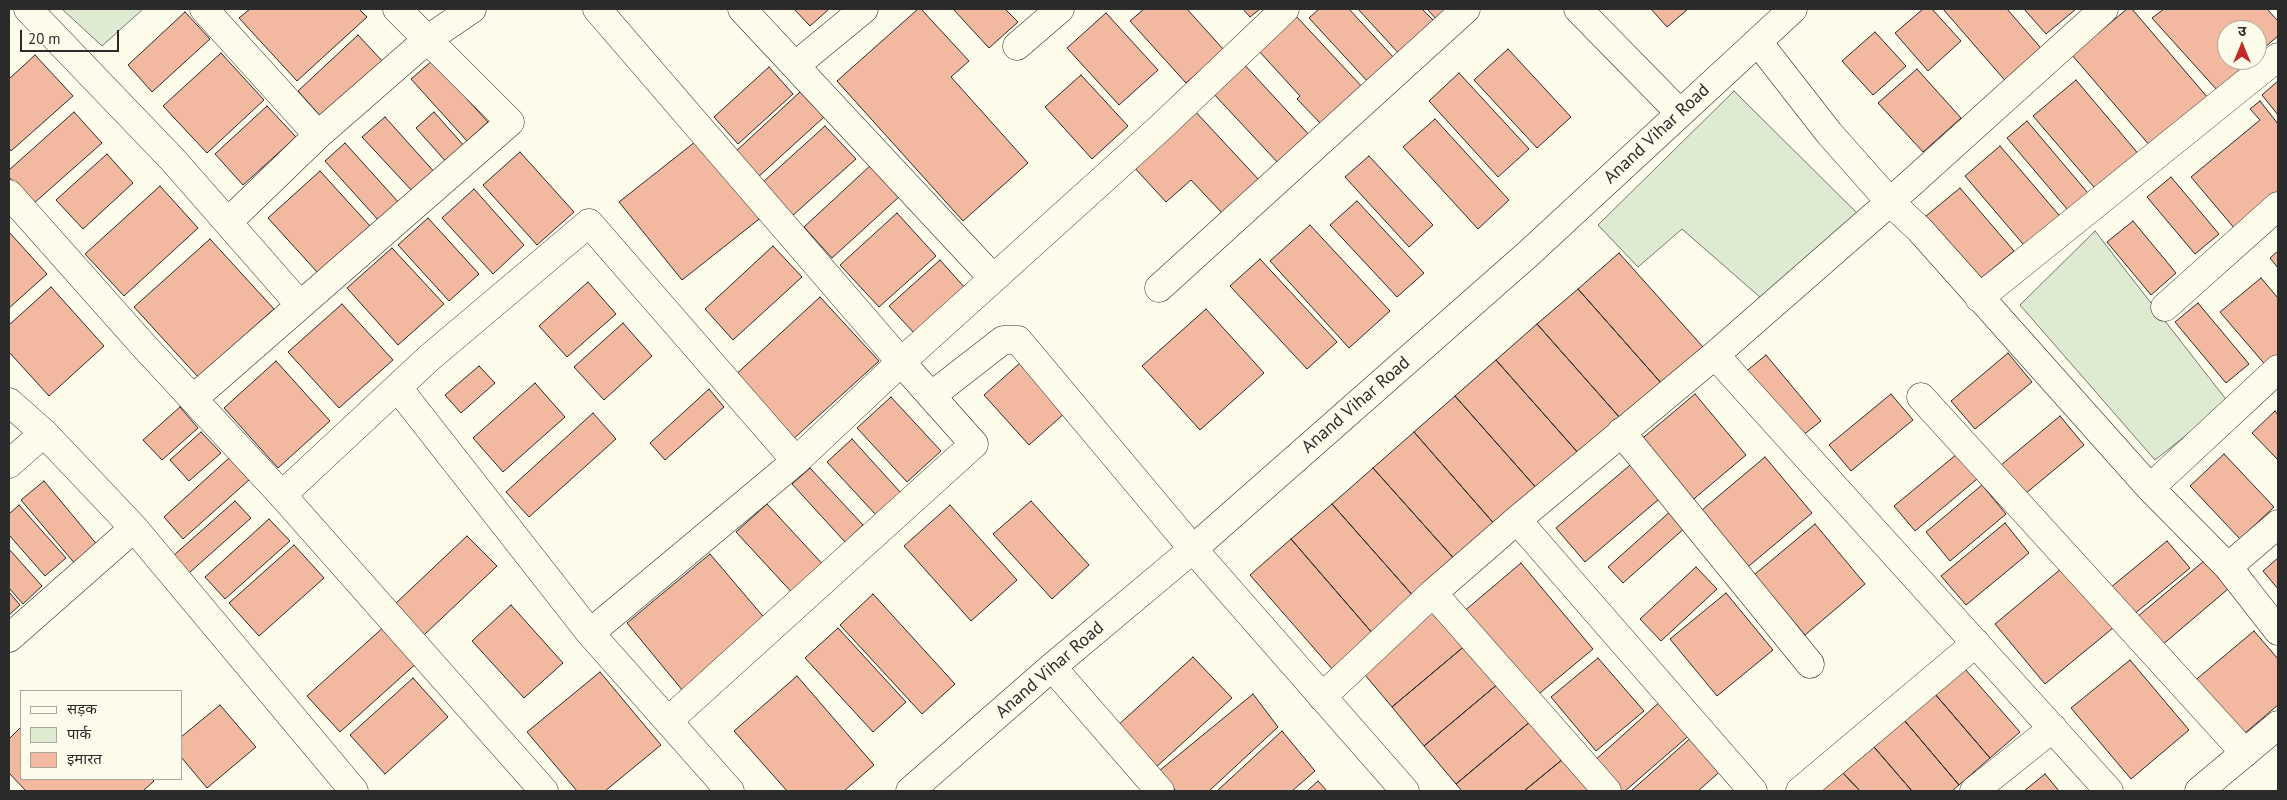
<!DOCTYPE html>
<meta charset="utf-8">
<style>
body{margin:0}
#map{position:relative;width:2287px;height:800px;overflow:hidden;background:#fdfbea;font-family:"PT Sans","Noto Sans Devanagari",sans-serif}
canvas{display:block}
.frame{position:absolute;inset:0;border:10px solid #2b2b2b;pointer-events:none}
.legend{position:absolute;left:20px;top:690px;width:162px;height:90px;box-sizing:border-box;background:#fdfbea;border:1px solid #a9a89e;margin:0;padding:6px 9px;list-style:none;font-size:15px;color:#2b2b2b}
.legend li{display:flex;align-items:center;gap:10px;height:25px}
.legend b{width:25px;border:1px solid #a9a89e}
.north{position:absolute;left:2217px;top:20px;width:50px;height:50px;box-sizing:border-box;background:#fdfbea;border:1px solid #a9a89e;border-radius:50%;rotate:0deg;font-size:14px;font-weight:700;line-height:20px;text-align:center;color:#2b2b2b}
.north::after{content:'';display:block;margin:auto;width:18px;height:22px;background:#c62828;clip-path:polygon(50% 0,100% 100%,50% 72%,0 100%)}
.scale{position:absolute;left:20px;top:30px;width:99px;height:22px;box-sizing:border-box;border:2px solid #2b2b2b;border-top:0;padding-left:6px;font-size:15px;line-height:18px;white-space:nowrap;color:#2b2b2b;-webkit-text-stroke:4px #fdfbea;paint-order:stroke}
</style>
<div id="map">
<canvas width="2287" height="800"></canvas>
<div class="frame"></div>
<ul class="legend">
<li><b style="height:6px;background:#fdfbea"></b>सड़क</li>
<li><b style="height:14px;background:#deebd1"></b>पार्क</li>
<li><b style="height:14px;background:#f2b8a0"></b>इमारत</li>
</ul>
<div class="north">उ</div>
<div class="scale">20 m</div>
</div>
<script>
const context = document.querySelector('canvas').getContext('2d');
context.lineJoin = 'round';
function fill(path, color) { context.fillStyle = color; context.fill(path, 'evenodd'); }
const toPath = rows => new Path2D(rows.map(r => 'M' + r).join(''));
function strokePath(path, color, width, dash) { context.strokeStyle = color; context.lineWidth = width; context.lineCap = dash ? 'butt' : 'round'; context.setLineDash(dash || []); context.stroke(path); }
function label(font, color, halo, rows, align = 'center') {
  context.font = font + ' "PT Sans",sans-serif'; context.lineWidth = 4; context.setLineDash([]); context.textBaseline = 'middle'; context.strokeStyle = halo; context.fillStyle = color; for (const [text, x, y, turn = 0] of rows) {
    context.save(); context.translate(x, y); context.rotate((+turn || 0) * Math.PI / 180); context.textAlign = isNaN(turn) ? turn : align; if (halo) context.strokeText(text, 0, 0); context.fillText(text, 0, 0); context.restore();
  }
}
const green = toPath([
 [62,9,143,9,102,46,62,9],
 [1734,91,1864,220,1769,305,1682,229,1638,267,1598,225,1734,91],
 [2095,231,2228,402,2155,460,2020,305,2095,231]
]);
const building = toPath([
 [250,9,359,9,367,17,297,81,239,18,250,9],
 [794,9,829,9,810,26,794,9],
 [918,9,921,9,969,61,951,77,1028,163,963,221,837,81,918,9],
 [953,9,1005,9,1018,22,989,48,953,9],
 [1144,9,1187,9,1224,50,1186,83,1130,21,1144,9],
 [1243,9,1260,9,1250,17,1243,9],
 [1319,9,1349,9,1395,59,1369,83,1309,18,1319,9],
 [1358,9,1422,9,1437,24,1402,57,1358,9],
 [1427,9,1455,9,1440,23,1427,9],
 [1651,9,1688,9,1667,27,1651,9],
 [1923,9,1932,9,1961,41,1928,71,1895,33,1923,9],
 [1943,9,2007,9,2046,54,2009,85,1943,9],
 [2024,9,2076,9,2046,34,2024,9],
 [2127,9,2132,9,2208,98,2151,147,2072,55,2127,9],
 [2164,9,2267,9,2278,21,2278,36,2257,54,2257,30,2227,30,2227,60,2251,60,2217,90,2152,18,2164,9],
 [185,12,210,39,152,92,128,65,185,12],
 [1106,13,1158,70,1119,105,1067,48,1106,13],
 [1296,16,1364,89,1323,126,1297,99,1300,96,1258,50,1296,16],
 [1875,32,1906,66,1873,95,1842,61,1875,32],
 [358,35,384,63,323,119,298,91,358,35],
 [1508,49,1571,117,1537,148,1474,80,1508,49],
 [221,53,264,100,207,153,163,106,221,53],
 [35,55,73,96,11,151,9,148,9,79,35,55],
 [432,61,488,122,467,141,411,79,432,61],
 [1242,62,1311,137,1280,165,1211,91,1242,62],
 [769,67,793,94,738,144,714,117,769,67],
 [1917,69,1961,118,1923,152,1878,103,1917,69],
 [1459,73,1529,149,1498,177,1429,101,1459,73],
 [1081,75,1128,126,1092,159,1045,107,1081,75],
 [2076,80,2141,157,2099,193,2033,116,2076,80],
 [2278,81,2278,115,2262,95,2278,81],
 [800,92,824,117,757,178,734,153,800,92],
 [2260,101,2278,124,2278,192,2235,229,2191,177,2260,120,2250,109,2260,101],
 [267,106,296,137,243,185,215,154,267,106],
 [1193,109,1259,180,1222,213,1191,180,1166,202,1132,165,1193,109],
 [74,112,102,143,33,204,9,177,9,170,74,112],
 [434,112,466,148,448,164,416,128,434,112],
 [385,117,436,174,414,193,362,137,385,117],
 [1435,119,1509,200,1478,229,1403,147,1435,119],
 [2027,121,2093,199,2073,216,2007,138,2027,121],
 [825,126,856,159,792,216,762,183,825,126],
 [700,138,763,216,682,280,619,202,700,138],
 [345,143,400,204,380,222,325,161,345,143],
 [2000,146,2064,221,2029,251,1965,176,2000,146],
 [520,152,574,212,537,245,483,185,520,152],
 [107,154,133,183,83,229,56,200,107,154],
 [1369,156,1433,225,1409,247,1345,177,1369,156],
 [871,165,900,196,832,258,804,227,871,165],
 [320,171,370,226,318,273,268,218,320,171],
 [2171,177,2219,234,2195,254,2147,197,2171,177],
 [160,186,198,228,124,296,85,254,160,186],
 [1960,188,2014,251,1980,279,1926,216,1960,188],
 [474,189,524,245,493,274,442,218,474,189],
 [1357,201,1424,273,1397,297,1330,225,1357,201],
 [897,213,936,256,879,307,840,265,897,213],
 [428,218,479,274,449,301,398,245,428,218],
 [2133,221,2176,273,2151,295,2107,242,2133,221],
 [1310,225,1390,311,1349,348,1270,261,1310,225],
 [9,232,47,274,9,308,9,232],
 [210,239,274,309,198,377,134,307,210,239],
 [773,246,802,277,733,340,705,309,773,246],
 [392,248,444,304,398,345,347,288,392,248],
 [2278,251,2278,268,2270,258,2278,251],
 [1619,253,1703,347,1662,384,1578,289,1619,253],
 [1260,259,1337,342,1307,369,1230,286,1260,259],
 [940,260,966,289,915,334,889,306,940,260],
 [2261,278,2278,298,2278,359,2268,368,2220,312,2261,278],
 [588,282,616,314,567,357,539,326,588,282],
 [51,287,104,346,49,396,9,352,9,325,51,287],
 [1578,289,1662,384,1621,419,1537,324,1578,289],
 [820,297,879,361,791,441,732,378,820,297],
 [2198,303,2249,364,2226,383,2175,322,2198,303],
 [342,304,393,360,339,408,288,352,342,304],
 [1206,309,1264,373,1200,430,1142,366,1206,309],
 [623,323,652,356,604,400,574,367,623,323],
 [1537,324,1621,419,1580,455,1496,360,1537,324],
 [2008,353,2032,382,1975,429,1951,401,2008,353],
 [1766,355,1821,421,1797,440,1743,374,1766,355],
 [1496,360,1580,455,1539,491,1455,396,1496,360],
 [276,361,330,421,278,468,224,408,276,361],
 [1020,363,1065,413,1029,445,984,395,1020,363],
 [479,366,495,383,461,413,445,395,479,366],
 [535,383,565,417,503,472,473,438,535,383],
 [709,389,724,407,665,460,650,443,709,389],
 [1695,394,1746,455,1689,503,1638,442,1695,394],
 [1891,394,1913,420,1851,471,1829,445,1891,394],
 [1455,396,1539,491,1497,527,1414,432,1455,396],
 [891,397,941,451,907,482,857,428,891,397],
 [180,407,198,428,162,460,143,440,180,407],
 [2275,411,2278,415,2278,460,2252,433,2275,411],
 [593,413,616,439,529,517,506,492,593,413],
 [2060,416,2084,445,2025,494,2001,465,2060,416],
 [201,432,221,453,189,481,170,460,201,432],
 [1414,432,1497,527,1457,562,1373,468,1414,432],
 [852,439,901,493,876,515,827,462,852,439],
 [1957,454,1977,479,1915,531,1894,506,1957,454],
 [2224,454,2274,507,2240,539,2190,486,2224,454],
 [1765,457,1812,513,1743,571,1696,515,1765,457],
 [229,458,249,480,183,539,164,517,229,458],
 [1636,460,1665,494,1585,562,1556,528,1636,460],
 [810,468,863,525,845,542,792,484,810,468],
 [1373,468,1457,562,1415,598,1332,504,1373,468],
 [44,481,99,547,76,565,21,500,44,481],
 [1982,485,2006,514,1950,561,1926,532,1982,485],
 [235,501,251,518,189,573,173,556,235,501],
 [1031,501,1089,565,1052,599,993,534,1031,501],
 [767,504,827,569,796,597,736,532,767,504],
 [1332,504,1415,598,1374,635,1291,539,1332,504],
 [19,505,66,558,45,576,9,535,9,514,19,505],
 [950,505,1017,580,971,621,904,546,950,505],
 [1672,510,1687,526,1623,583,1608,567,1672,510],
 [269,519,290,541,225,599,205,577,269,519],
 [2005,523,2029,553,1966,605,1941,576,2005,523],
 [1815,524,1865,584,1805,635,1754,575,1815,524],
 [467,536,497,566,424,635,395,604,467,536],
 [1291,539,1374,635,1333,670,1250,575,1291,539],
 [2167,541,2190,568,2133,615,2110,588,2167,541],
 [294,545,324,578,259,636,229,603,294,545],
 [9,549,42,586,23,604,9,588,9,549],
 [710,554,767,621,683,691,627,623,710,554],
 [2278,558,2278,589,2263,571,2278,558],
 [2204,561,2228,589,2161,646,2137,617,2204,561],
 [1521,563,1593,649,1534,698,1462,613,1521,563],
 [1696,567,1717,589,1661,641,1640,619,1696,567],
 [2062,568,2113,628,2045,684,1995,624,2062,568],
 [9,592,20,605,9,615,9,592],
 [1726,593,1773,650,1717,696,1670,639,1726,593],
 [873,594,955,684,922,714,840,625,873,594],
 [511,605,563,663,524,698,472,641,511,605],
 [1435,606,1467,644,1392,707,1360,669,1435,606],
 [386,625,419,661,340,732,307,696,386,625],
 [838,628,906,702,873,732,805,658,838,628],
 [2254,631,2278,659,2278,705,2238,739,2192,683,2254,631],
 [1467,644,1499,683,1424,746,1392,707,1467,644],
 [1193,657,1232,698,1154,769,1116,727,1193,657],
 [1598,658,1644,711,1596,751,1551,697,1598,658],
 [2130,660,2189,730,2131,779,2071,708,2130,660],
 [1965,669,2020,732,1990,758,1935,694,1965,669],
 [600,672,661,745,605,791,577,791,527,732,600,672],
 [797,676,874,765,844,791,787,791,734,731,797,676],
 [413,678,448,717,385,774,350,735,413,678],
 [1499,683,1531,721,1456,784,1424,746,1499,683],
 [1253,694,1278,727,1209,791,1176,791,1159,771,1253,694],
 [1935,694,1990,758,1959,785,1904,720,1935,694],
 [1663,699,1693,732,1625,791,1620,791,1593,762,1663,699],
 [220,705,256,747,207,788,181,757,181,737,220,705],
 [1904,720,1959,785,1952,791,1912,791,1874,747,1904,720],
 [1531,721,1563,759,1524,791,1462,791,1456,784,1531,721],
 [21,727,21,779,152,779,154,781,143,791,26,791,9,773,9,739,21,727],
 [1282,731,1315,771,1292,791,1217,791,1282,731],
 [1694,735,1724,768,1698,791,1631,791,1694,735],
 [1874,747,1912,791,1860,791,1843,773,1874,747],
 [1563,759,1590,791,1524,791,1563,759],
 [1843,773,1860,791,1821,791,1843,773],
 [2045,774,2059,791,2024,791,2045,774],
 [1318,781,1327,791,1307,791,1318,781]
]);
const minor = toPath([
 [28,9,173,160,300,305],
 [204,9,318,135],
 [742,9,992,277],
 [1578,9,1680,113],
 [1758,42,1829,133,1890,202,1920,230,2150,488,2228,567,2278,631],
 [1017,46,1060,9],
 [796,65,864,9],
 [9,194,143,345,282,495,544,791],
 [229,221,318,135,428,39,472,9],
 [1159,288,1466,9],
 [1979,298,2278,57],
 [2165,307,2278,206],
 [1715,355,1890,202,2104,9],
 [398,388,590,633,796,461,901,362,597,9],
 [931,396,1003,340,1018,340,1193,549,1405,791],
 [1921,397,2245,753],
 [193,399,510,122,397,9],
 [9,402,44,433,134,528,354,791],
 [1621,432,1810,664],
 [9,464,44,433],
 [2150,488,2278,369],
 [282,495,429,358,589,223,796,461],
 [1517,520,1753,791],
 [2228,567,2278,524],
 [1433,593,1607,791],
 [590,633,730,791],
 [9,638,134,528],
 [1052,667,1160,791],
 [1322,697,1433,593,1517,520,1715,355,2109,791],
 [668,721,974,444,901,362,1160,128,1285,9],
 [910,791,1052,667,1193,549,1528,254,1793,9],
 [1800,791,1976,643],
 [1974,791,2053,728],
 [2199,791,2278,725]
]);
const streetNames = [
 ["Anand Vihar Road",1657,134,-43],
 ["Anand Vihar Road",1356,405,-41],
 ["Anand Vihar Road",1050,670,-41]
];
fill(green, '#deebd1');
strokePath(green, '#74746e', 1);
fill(building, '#f2b8a0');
strokePath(building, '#2b2b2b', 1);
strokePath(minor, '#2b2b2b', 29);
strokePath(minor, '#fdfbea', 28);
label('18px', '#2b2b2b', '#fdfbea', streetNames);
</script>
